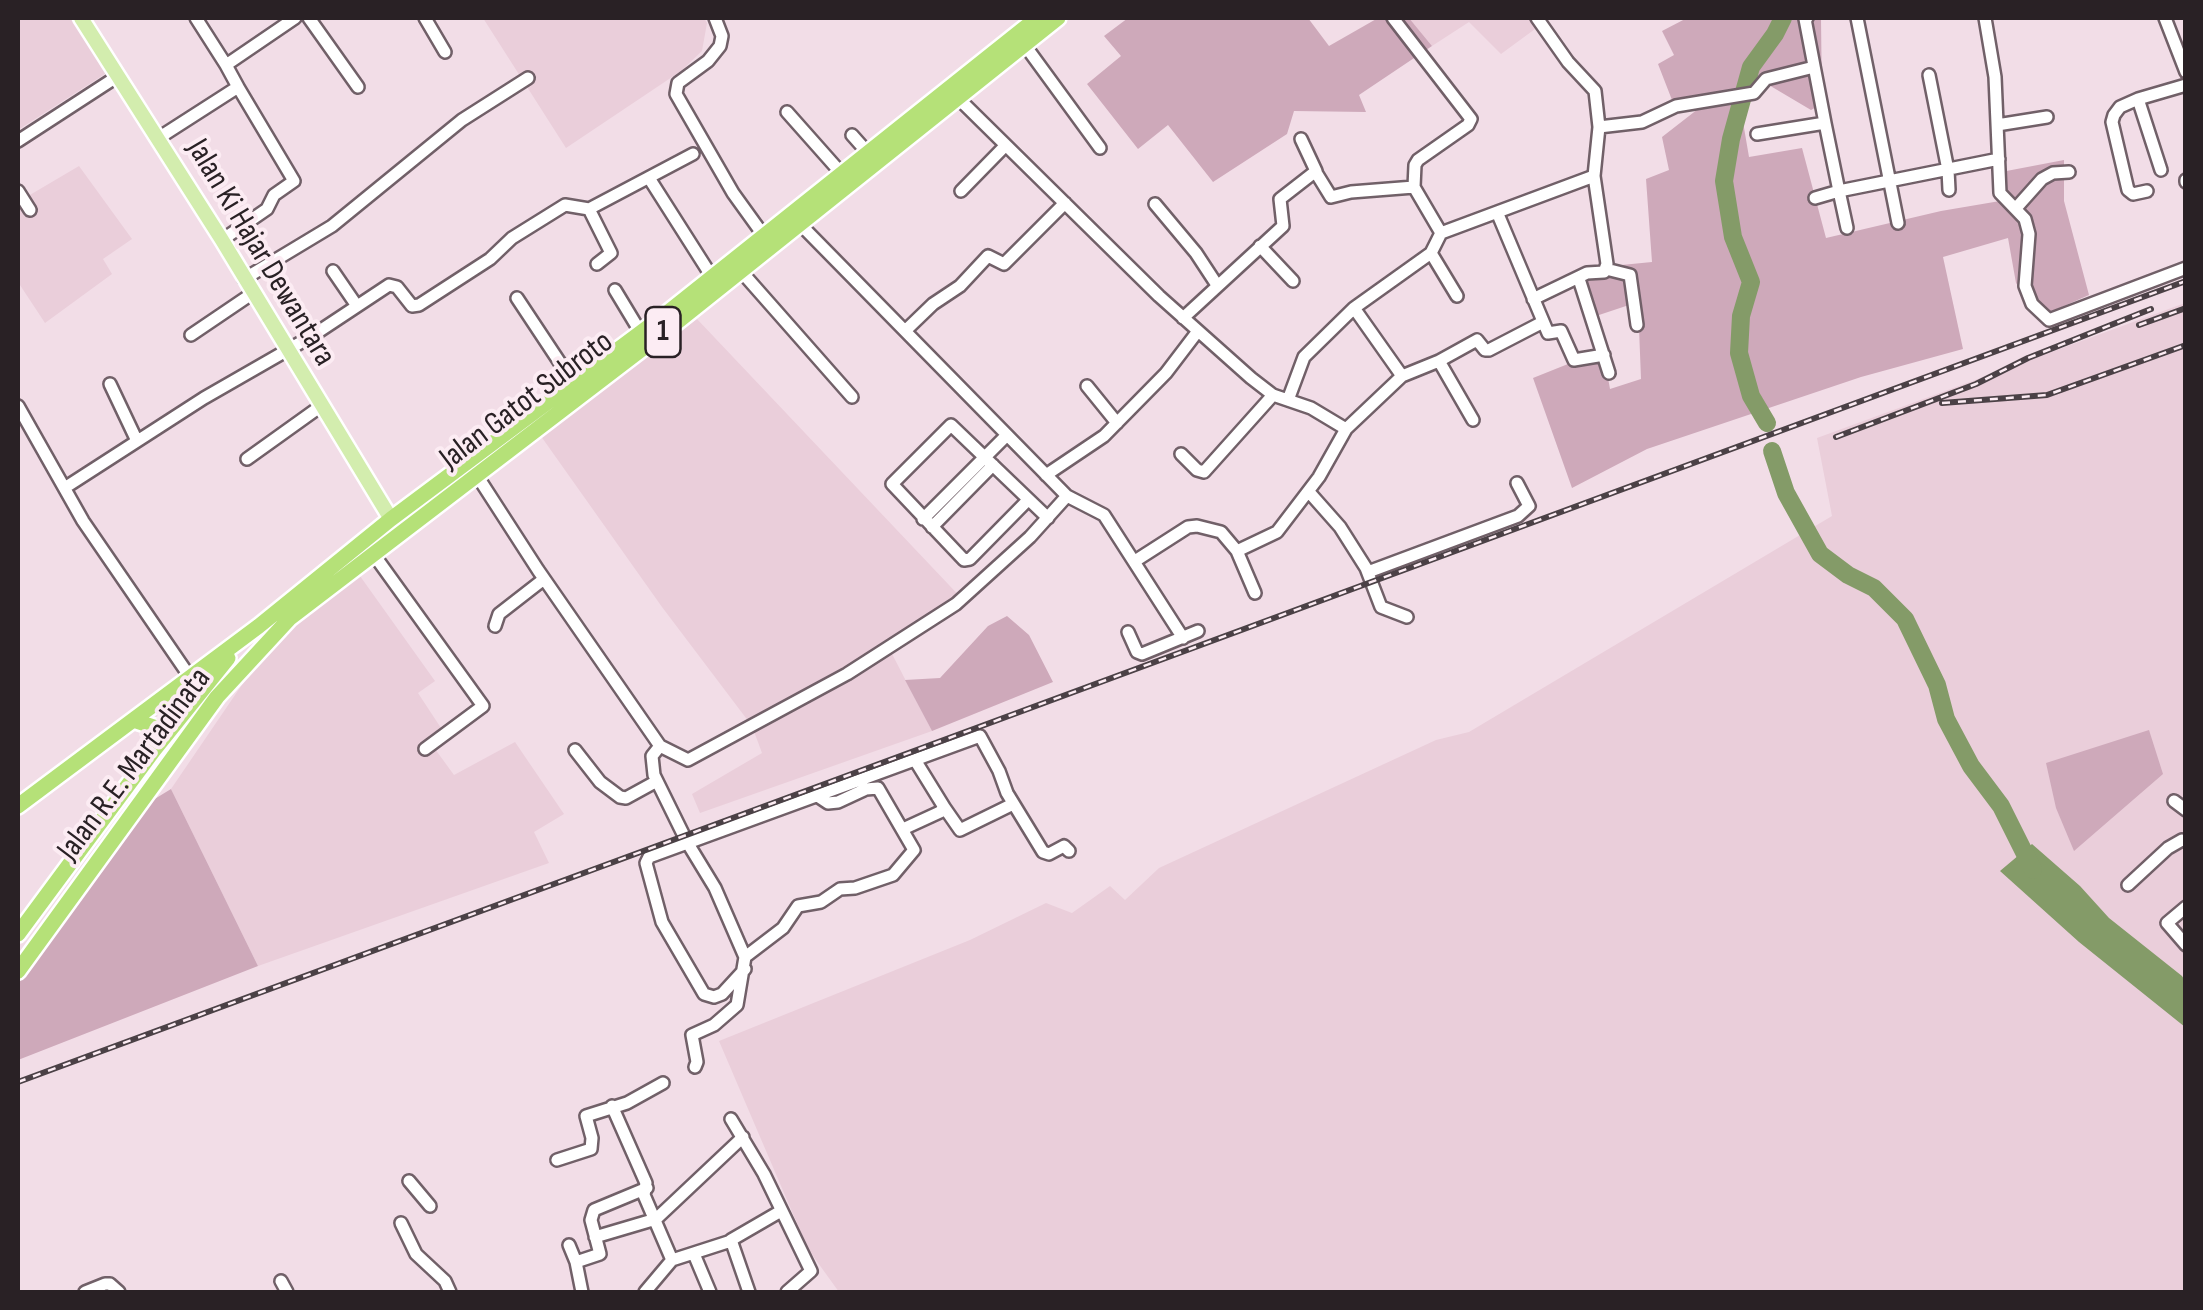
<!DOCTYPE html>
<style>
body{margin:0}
#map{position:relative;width:2203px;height:1310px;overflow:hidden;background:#f2dde7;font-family:"Sofia Sans Condensed",sans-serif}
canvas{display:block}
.frame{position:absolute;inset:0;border:20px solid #292125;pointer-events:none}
</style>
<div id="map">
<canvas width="2203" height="1310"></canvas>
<div class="frame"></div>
</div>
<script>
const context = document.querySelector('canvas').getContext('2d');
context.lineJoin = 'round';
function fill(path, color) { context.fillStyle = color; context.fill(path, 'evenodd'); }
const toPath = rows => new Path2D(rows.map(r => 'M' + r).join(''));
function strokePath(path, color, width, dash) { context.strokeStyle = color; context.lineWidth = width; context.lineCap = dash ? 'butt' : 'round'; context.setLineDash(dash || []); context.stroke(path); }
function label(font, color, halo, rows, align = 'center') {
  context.font = font + ' "Sofia Sans Condensed",sans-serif'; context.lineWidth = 8; context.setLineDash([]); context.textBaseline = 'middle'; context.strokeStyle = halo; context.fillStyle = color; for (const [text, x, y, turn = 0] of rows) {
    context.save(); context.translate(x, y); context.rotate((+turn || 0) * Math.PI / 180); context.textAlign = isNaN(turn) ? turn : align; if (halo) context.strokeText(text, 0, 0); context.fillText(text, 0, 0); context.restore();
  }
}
const built = toPath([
 [18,18,72,18,108,72,18,130],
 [483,18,704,18,707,23,702,51,681,71,566,148],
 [1409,18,1550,18,1501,54,1469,22,1432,46],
 [79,166,132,239,103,259,112,274,45,323,18,282,18,202],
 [2185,303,2185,1292,839,1292,808,1249,719,1041,970,940,1046,903,1072,913,1110,886,1125,900,1159,868,1436,740,1469,732,1832,516,1817,438],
 [697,319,967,604,891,652,932,731,700,813,692,794,762,753,752,726,662,607,538,432],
 [355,569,435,681,418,693,441,728,427,738,454,775,515,742,564,814,534,832,549,863,258,966,171,789,250,673,289,625]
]);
const green = toPath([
 [1128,18,1308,18,1329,46,1378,18,1409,18,1432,46,1359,95,1366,112,1294,111,1287,134,1213,182,1168,125,1138,149,1087,84,1121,56,1104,36],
 [1687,18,1821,18,1822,104,1811,110,1757,78,1737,87,1749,157,1802,148,1826,238,1941,211,2000,201,1996,173,2064,160,2064,201,2089,295,2039,317,2016,283,2008,238,1943,257,1963,349,1861,377,1647,449,1572,488,1533,378,1603,350,1610,389,1641,379,1638,302,1596,316,1581,269,1652,262,1646,179,1669,170,1662,137,1698,109,1695,96,1672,100,1658,64,1674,55,1662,31],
 [1007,616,1029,635,1053,682,932,731,905,680,940,678,988,626],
 [2149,730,2163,774,2074,851,2056,808,2046,763],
 [171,789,258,966,18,1060,18,984,153,800]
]);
const water = toPath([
 [2032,844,2080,886,2109,918,2182,976,2185,981,2185,1027,2079,942,2000,871]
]);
const river = toPath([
 [1767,423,1751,396,1739,353,1741,316,1751,282,1733,237,1724,181,1731,139,1751,67,1775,34,1783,18],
 [1772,451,1786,493,1820,554,1848,575,1874,588,1905,619,1937,685,1946,719,1971,766,2001,806,2033,870]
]);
const minor = toPath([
 [196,18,226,65],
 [309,18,358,87],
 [425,18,445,52],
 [715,18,722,36,720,46,708,61,678,83,676,94,733,193,764,236],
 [1807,18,1805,19,1825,123],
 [1857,18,1898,223],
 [1985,18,1995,77,2000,193,2025,219,2029,234,2025,286,2032,304,2049,320,2186,268],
 [2165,18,2186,72],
 [1024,44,1100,148],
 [1929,75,1948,170,1949,190],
 [958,98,1159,296,1251,378,1273,395,1311,408,1346,429],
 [2138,99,2161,170],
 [787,112,842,174],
 [1997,125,2047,117],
 [1599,127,1642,122,1676,106,1754,93,1766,79,1814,67],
 [1757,134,1825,123,1839,191,1999,159],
 [852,135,868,153],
 [157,139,238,87,226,65,295,18],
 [18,141,118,76],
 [1315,171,1331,197,1351,192,1414,187],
 [649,178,712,277],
 [2186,180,2186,182],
 [18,191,30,210],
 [961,191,1005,146],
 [2147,191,2133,194,2128,190,2112,122,2114,115,2120,107,2138,99,2186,85],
 [1815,198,1839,191,1847,228],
 [1155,204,1196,253,1217,285],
 [2017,207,2042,179,2053,173,2069,172],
 [589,209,611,253,597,264],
 [1497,212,1548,333,1561,331,1574,360,1604,355],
 [799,223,1067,496,1104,515,1183,638],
 [1441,233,1594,176],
 [222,240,267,209,274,195,294,181,238,87],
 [1260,246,1293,281],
 [1431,253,1457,296],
 [1606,269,1630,275,1637,325],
 [740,270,852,397],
 [333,271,357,306],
 [244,279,332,226,462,120,528,78],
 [1579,279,1609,373],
 [615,290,641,333],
 [517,298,574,384],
 [1533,299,1587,273,1604,272,1607,264,1594,176,1599,127,1595,91,1568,62,1537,18],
 [1354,308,1402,376],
 [1183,318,1283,226,1280,199,1316,171,1301,139],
 [905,331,933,304,960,286,988,256,1004,264,1065,203],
 [191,335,253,293],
 [1439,361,1473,420],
 [110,384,137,441],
 [1087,386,1117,423],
 [1288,400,1304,357,1354,308,1431,253,1441,233,1414,187,1415,165,1418,160,1468,125,1471,119,1393,18],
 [18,406,83,521,190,677],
 [1181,454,1197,470,1204,472,1273,395],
 [247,459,321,406],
 [476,474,538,570,660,746,688,760,847,674,956,604,1030,537,1067,496],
 [1046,475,1104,436,1166,373,1198,331],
 [66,487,204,398,312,336,389,285,397,287,412,306,419,305,490,259,512,238,565,205,589,209,693,154],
 [1309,492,1340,527,1366,568,1381,607,1407,617],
 [1028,500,970,559,964,560,892,484,951,425,1048,518],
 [923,519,1006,436],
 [932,527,993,465],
 [1237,551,1277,532,1319,477,1346,429,1402,376,1439,361,1477,340,1485,350,1489,350,1543,322],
 [372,552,483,706,425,749],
 [1135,561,1188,527,1197,526,1221,532,1237,551,1255,593],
 [1368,572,1518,516,1529,506,1517,483],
 [495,626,499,614,544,579],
 [1128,632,1137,652,1142,654,1198,631],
 [660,746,652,756,654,775,687,842,715,888,745,957,737,1005,714,1025,692,1035,697,1062,695,1067],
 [575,750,600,782,620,797,626,798,657,781],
 [2174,801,2186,810],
 [944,807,960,830,1013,804],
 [903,829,940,812,944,807,915,760],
 [2128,885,2168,848,2182,840,2186,841],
 [2186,907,2167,923,2186,945],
 [745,957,783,928,798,906,821,902,840,889,855,888,893,875,914,850,878,788,866,789,838,802,828,803,816,795],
 [745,969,722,994,714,997,704,994,662,922,646,863,649,857,980,736,999,771,1007,793,1043,852,1049,854,1064,846,1069,851],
 [612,1106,646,1183,644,1195,672,1260,645,1292],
 [731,1119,764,1174,811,1271,787,1292],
 [557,1160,591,1149,592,1138,586,1116,627,1103,663,1083],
 [409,1181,430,1206],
 [401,1223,416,1254,445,1281,450,1292],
 [595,1237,656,1219,743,1137],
 [569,1245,576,1262],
 [694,1254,710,1292],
 [672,1260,731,1241],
 [281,1281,287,1292],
 [85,1292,105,1284,110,1284,119,1292],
 [582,1292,576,1262,600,1254,591,1220,594,1210,647,1188],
 [749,1292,731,1240,781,1211]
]);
const major = toPath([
 [81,18,222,240,391,519]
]);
const highway = toPath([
 [133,720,154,727,154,750],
 [18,806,259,626,391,519,667,313,1037,18],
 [18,934,154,750,228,658],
 [18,971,217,697,290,618,672,326,1058,18]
]);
const rail = toPath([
 [2139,325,2186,308],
 [1942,403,2047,395,2186,345],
 [1836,437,1976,384,2028,358,2151,309],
 [18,1082,2186,281]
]);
const shields = [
 [663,332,35]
];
const shieldNames = [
 ["1",663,332]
];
const streetNames = [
 ["Jalan Ki Hajar Dewantara",260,253,59],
 ["Jalan Gatot Subroto",527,401,-37],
 ["Jalan R.E. Martadinata",135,765,-53]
];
fill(built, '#eaceda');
fill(green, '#cea9ba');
fill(water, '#849b68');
strokePath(river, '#849b68', 18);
strokePath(minor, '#716068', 16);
strokePath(major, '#fff', 19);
strokePath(highway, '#fff', 20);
strokePath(minor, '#fff', 11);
strokePath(major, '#d3edae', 14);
strokePath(highway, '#b5e178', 15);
strokePath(rail, '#4b4146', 6);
strokePath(rail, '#fcecf3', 2.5, [8]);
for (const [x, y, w] of shields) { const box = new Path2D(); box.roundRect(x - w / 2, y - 25, w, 50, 8); context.fillStyle = '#fcecf3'; context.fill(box); strokePath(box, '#292125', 2.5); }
label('bold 30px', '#292125', null, shieldNames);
label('32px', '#292125', '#fcecf3', streetNames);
</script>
